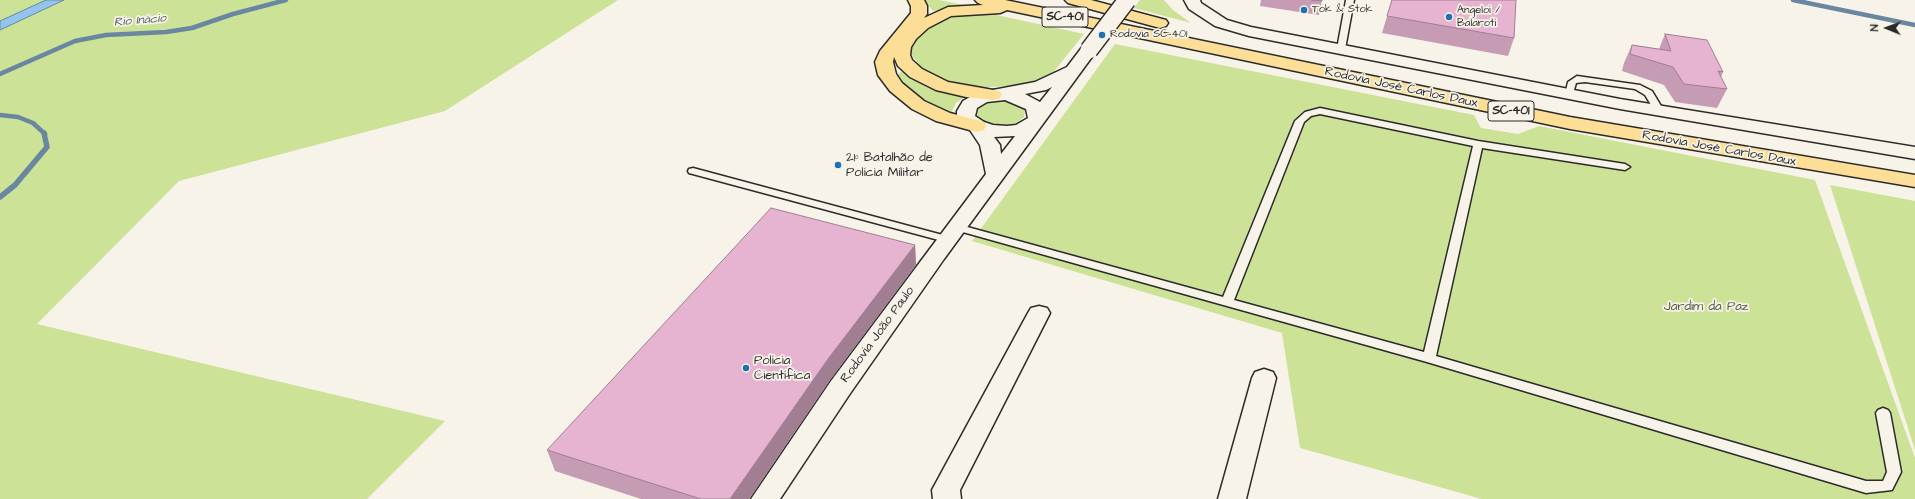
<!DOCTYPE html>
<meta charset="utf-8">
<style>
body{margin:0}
#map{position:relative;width:1915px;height:499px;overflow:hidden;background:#f7f3e8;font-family:"Architects Daughter",sans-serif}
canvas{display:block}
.north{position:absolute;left:1867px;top:8px;width:40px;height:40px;-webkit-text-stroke:3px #f7f3e8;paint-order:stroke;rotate:271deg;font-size:11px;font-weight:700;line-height:16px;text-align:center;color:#2b2b2b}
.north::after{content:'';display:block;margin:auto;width:14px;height:18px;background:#2b2b2b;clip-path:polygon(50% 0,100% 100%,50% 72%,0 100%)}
</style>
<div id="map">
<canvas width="1915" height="499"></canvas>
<div class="north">N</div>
</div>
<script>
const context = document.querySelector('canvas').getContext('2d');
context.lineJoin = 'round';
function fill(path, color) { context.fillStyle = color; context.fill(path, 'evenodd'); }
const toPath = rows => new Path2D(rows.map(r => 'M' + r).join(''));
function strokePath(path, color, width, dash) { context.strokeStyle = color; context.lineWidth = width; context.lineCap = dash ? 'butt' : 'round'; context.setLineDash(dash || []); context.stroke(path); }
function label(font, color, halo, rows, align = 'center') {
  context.font = font + ' "Architects Daughter",sans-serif'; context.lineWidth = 3.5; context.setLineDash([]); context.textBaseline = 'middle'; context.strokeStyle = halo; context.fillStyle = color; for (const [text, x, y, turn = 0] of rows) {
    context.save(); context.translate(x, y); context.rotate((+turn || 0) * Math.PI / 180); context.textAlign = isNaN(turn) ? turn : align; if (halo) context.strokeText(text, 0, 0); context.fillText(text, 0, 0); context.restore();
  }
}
const green = toPath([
 [0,0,618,0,445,111,179,181,37,324,445,421,367,499,0,499],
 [924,0,939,0,974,7,933,11],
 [1140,0,1164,0,1173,10,1191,23,1134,8],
 [969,13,992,14,1084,34,1051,75,1024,85,973,88,945,83,926,74,911,54,912,43,931,26,949,17],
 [1115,44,1474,115,1481,128,1518,134,1539,126,1815,180,1915,458,1915,499,1482,499,1300,448,1282,333,972,241],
 [900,72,905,72,969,95,956,103,951,113,917,96,906,86,898,75],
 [1003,99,1021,106,1025,110,1024,117,1015,124,998,126,990,125,977,119,974,114,974,110,981,103],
 [1830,185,1915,201,1915,450]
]);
const water = toPath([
 [46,0,64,0,0,30,0,21,46,0]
]);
const streamFar1 = toPath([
 [1793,0,1915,25],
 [0,74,75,41,106,35,166,32,192,28,233,14,286,0],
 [0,115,18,117,33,123,45,134]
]);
const stream = toPath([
 [0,197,15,185,47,147,44,133]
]);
const service = toPath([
 [1346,0,1354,0,1345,49,1341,52,1337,49,1346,0],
 [1577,76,1640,85,1652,91,1664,111,1662,113,1656,113,1645,95,1635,89,1585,82,1576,83,1572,97,1566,97,1565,95,1568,82,1577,76],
 [1320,108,1478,141,1625,164,1630,167,1625,170,1482,148,1436,356,1866,481,1883,481,1887,472,1876,413,1878,410,1883,408,1888,410,1890,413,1901,472,1892,490,1866,493,1427,362,952,229,951,227,956,224,960,225,1223,297,1295,121,1305,112,1320,108],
 [1320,114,1473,146,1424,352,1234,300,1304,122,1311,116,1320,114],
 [693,168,950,237,951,239,946,242,689,173,688,171,689,169,693,168]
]);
const minor = toPath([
 [1039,306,1047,308,1050,313,960,490,961,499,933,499,932,490,1028,313,1031,308,1039,306],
 [1264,369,1273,372,1276,378,1246,499,1218,499,1252,378,1255,372,1264,369]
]);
const secondary = toPath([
 [1184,0,1200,0,1201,3,1227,20,1251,27,1620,99,1915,147,1915,159,1620,109,1249,36,1215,26,1189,9,1184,0],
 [1089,45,1095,46,1097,50,944,259,849,395,780,499,751,499,831,381,986,174,980,145,970,130,963,126,957,116,957,111,963,101,977,93,1035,82,1067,67,1083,46,1089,45],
 [1052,87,1040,102,1025,94,1046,90,1052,87],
 [1005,100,1026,109,1028,118,1016,125,1007,126,993,125,984,122,975,116,977,108,987,102,1005,100],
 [1015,136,1001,154,1000,145,994,137,1015,136]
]);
const trunk = toPath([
 [908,0,924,0,927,6,927,14,924,18,948,7,983,5,978,3,975,0,1005,0,1570,117,1915,175,1915,187,1570,129,1007,10,1000,13,951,16,928,28,916,39,911,47,910,55,912,60,922,69,948,82,999,91,1002,95,999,99,993,100,966,97,936,90,910,77,898,66,894,57,893,62,896,74,902,83,924,101,950,113,984,122,986,126,984,130,977,132,936,121,912,109,890,91,878,75,875,62,880,51,911,13,911,6,908,0],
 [1065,0,1091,0,1166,20,1168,23,1166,26,1160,28,1068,3,1065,0]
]);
const secondaryBridge = toPath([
 [1089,50,1127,0]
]);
const wall = toPath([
 [1261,0,1322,0,1319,15,1260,6],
 [1392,0,1514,38,1508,56,1382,33],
 [1665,34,1723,72,1721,77,1727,89,1717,108,1675,102,1664,85,1622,71,1624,63,1632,45,1659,49],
 [915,245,916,265,830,380,749,499,641,499,555,471,547,450]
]);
const shadedWall = toPath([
 [915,245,916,265,830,380,749,499,730,499,828,359]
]);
const building = toPath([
 [1312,0,1322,0,1322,1,1312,0],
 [1392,0,1516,0,1514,38,1387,16,1392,0],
 [1665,34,1707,40,1723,72,1718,71,1727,89,1684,84,1673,67,1630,54,1632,45,1671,51,1665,34],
 [771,208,915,245,828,359,730,499,701,499,547,450,771,208]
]);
const markers = [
 [1304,10,4,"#1f6fb2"],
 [1449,17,4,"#1f6fb2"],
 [1102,35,4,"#1f6fb2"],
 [838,165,4,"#1f6fb2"],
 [746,368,4,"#1f6fb2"]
];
const farPoinames = [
 ["Tok & Stok",1312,10],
 ["Angeloi /",1457,11],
 ["Balaroti",1457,24],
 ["Rodovia SC-401",1110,35]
];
const shields = [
 [1065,17,46],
 [1511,111,46]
];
const shieldNames = [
 ["SC-401",1065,17],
 ["SC-401",1511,111]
];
const farWaternames = [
 ["Rio Inácio",140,21,-5]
];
const streetNames = [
 ["Rodovia José Carlos Daux",1401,88,12],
 ["Rodovia José Carlos Daux",1719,149,10],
 ["Rodovia João Paulo",878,335,-54]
];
const poiNames = [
 ["21º Batalhão de",846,158],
 ["Polícia Militar",846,173],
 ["Polícia",754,361],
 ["Científica",754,376]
];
const parkNames = [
 ["Jardim da Paz",1706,307]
];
fill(green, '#cce297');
fill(water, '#92c4ee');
strokePath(water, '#6987a0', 1);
strokePath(streamFar1, '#6987a0', 4.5);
strokePath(stream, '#6987a0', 5.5);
strokePath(service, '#2b2b2b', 3);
strokePath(minor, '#2b2b2b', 3);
strokePath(secondary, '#2b2b2b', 3);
strokePath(trunk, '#2b2b2b', 3);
fill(service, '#f7f3e8');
fill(minor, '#f7f3e8');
fill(secondary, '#f7f3e8');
fill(trunk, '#fdde96');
strokePath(secondaryBridge, '#2b2b2b', 20, []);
strokePath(secondaryBridge, '#f7f3e8', 17);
fill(wall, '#c69bb4');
fill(shadedWall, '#a17e92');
fill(building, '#e6b4d1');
strokePath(building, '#a17e92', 1);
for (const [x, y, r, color] of markers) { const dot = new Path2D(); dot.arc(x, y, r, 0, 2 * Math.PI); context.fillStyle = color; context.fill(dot); strokePath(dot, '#f7f3e8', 1.5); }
label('11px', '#2b2b2b', '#f7f3e8', farPoinames, 'left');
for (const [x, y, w] of shields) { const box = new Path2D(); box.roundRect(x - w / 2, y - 10, w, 20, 3); context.fillStyle = '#f7f3e8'; context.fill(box); strokePath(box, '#2b2b2b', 1); }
label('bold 12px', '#2b2b2b', null, shieldNames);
label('italic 12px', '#4a5966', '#f7f3e8', farWaternames);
label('13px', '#2b2b2b', '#f7f3e8', streetNames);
label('13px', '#2b2b2b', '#f7f3e8', poiNames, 'left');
label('13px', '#535946', '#f7f3e8', parkNames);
</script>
